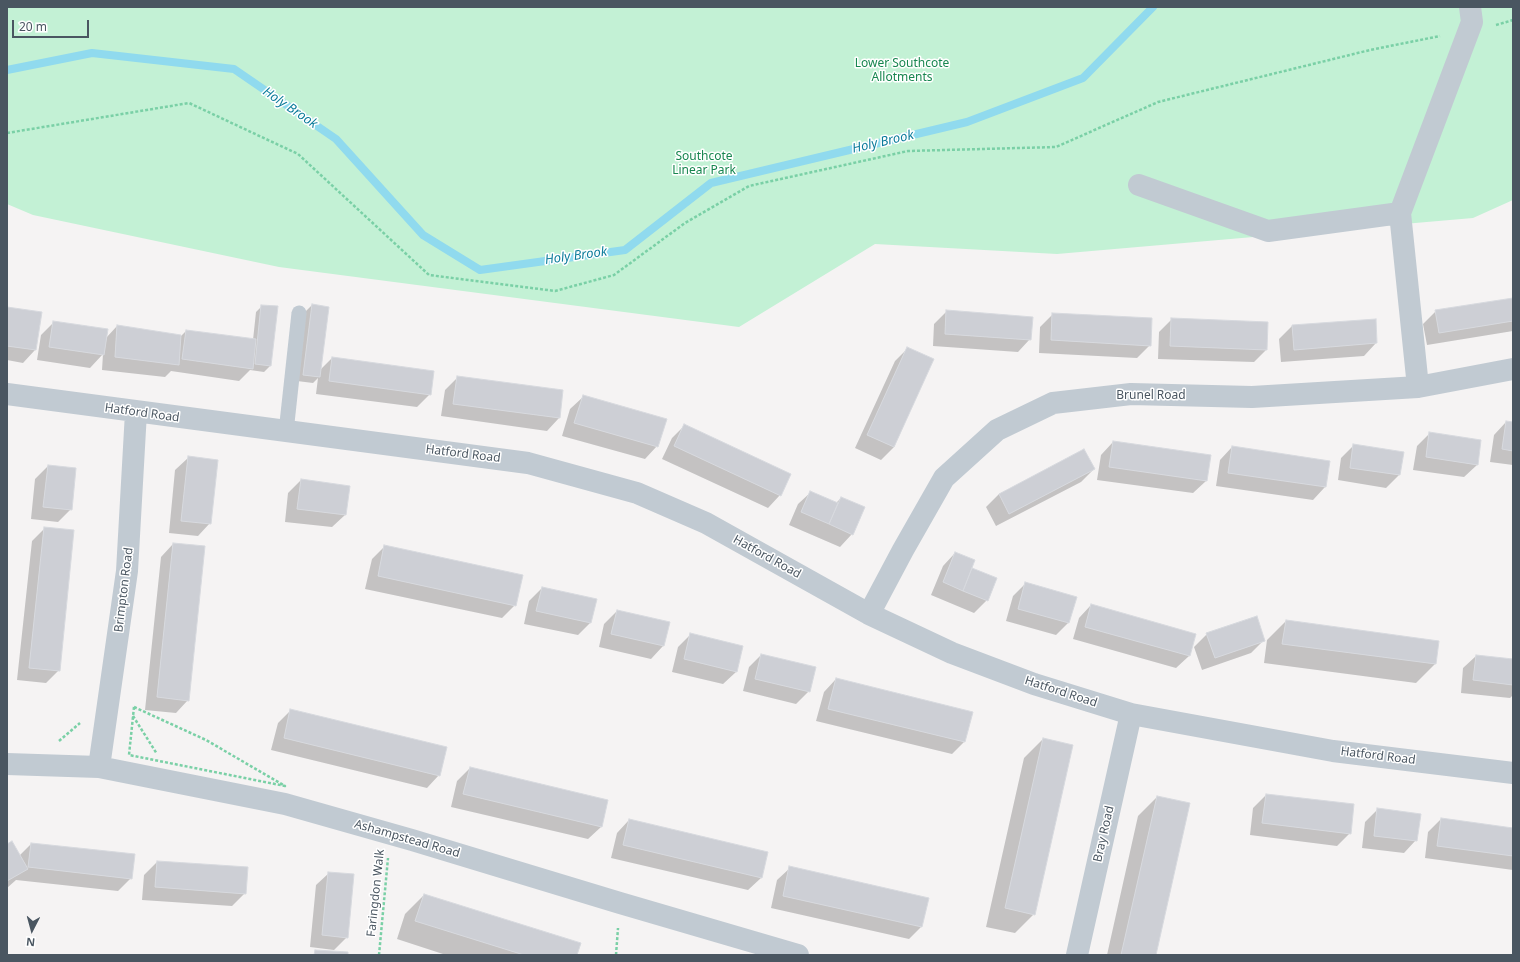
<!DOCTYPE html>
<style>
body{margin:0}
#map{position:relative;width:1520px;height:962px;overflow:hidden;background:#f5f3f3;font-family:"Noto Sans",sans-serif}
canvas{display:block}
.frame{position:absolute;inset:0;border:8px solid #4a5661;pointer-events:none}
.north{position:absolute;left:12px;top:910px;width:40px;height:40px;-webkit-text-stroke:3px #fff;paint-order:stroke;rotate:186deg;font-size:11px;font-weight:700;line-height:16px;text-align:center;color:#4a5661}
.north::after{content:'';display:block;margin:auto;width:14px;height:18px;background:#4a5661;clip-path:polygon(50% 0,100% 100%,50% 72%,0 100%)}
.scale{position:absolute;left:12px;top:20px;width:77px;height:18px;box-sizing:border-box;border:2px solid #4a5661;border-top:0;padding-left:5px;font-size:12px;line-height:14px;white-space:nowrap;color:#4a5661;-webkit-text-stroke:3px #fff;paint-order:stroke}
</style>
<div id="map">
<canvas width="1520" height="962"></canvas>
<div class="frame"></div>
<div class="north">N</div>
<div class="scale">20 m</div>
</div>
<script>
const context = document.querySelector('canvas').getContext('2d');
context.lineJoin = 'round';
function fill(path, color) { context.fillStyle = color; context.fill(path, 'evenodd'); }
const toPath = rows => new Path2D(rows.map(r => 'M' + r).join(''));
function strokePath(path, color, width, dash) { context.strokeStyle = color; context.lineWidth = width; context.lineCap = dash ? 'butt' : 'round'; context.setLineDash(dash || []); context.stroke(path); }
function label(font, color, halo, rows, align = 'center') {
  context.font = font + ' "Noto Sans",sans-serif'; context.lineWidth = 3; context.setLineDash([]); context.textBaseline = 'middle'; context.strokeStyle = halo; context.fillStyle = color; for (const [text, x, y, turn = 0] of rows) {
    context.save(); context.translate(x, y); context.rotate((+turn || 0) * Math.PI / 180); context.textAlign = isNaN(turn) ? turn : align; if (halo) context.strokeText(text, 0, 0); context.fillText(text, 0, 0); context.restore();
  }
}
const green = toPath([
 [7,7,1513,7,1513,200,1473,218,1057,254,875,244,739,327,279,267,33,215,7,204]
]);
const shadow = toPath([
 [1513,299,1513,331,1427,345,1423,324,1436,311],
 [312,305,320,370,332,358,430,394,417,407,316,394,318,378,313,383,297,381,306,311],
 [262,306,270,366,264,372,250,370,239,381,171,371,165,377,102,370,103,354,90,368,37,360,41,335,54,322,106,338,117,326,181,336,186,331,253,340,256,312],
 [7,308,41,313,35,350,23,363,7,360],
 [947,311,1030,339,1018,352,933,346,934,324],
 [1053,314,1150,345,1137,358,1039,353,1040,327],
 [1172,319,1266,350,1254,362,1158,359,1159,332],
 [1292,326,1376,343,1364,356,1281,362,1279,339],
 [908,348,933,360,894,447,881,460,855,448,895,361],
 [458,377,562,391,559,418,547,431,441,416,445,390],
 [583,397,657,446,645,459,562,436,570,409],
 [1506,422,1513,423,1513,465,1490,462,1494,435],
 [685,425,780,495,768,508,662,459,672,438],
 [1430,433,1477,465,1464,477,1413,470,1417,446],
 [1113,442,1206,481,1193,493,1097,480,1101,455],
 [1354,445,1399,475,1386,488,1338,480,1341,458],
 [1232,447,1325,487,1313,500,1216,486,1220,460],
 [1084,450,1094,469,1081,482,996,526,986,507,999,494],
 [188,458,210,523,198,536,169,533,175,470],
 [48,466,71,509,58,522,31,519,35,479],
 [301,480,345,515,332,527,285,522,288,493],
 [811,492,836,503,841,498,852,534,840,547,789,525,798,504],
 [45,528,59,670,46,683,17,680,32,541],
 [173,544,188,700,176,713,145,710,161,557],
 [385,546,515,605,502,618,365,589,372,559],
 [955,553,971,569,996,579,987,600,974,613,931,595,943,566],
 [1026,583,1069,622,1056,635,1006,621,1013,596],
 [542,588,591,622,578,635,524,624,529,601],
 [1091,605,1195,634,1189,656,1176,668,1073,639,1079,618],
 [617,611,669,623,663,646,651,659,599,647,604,624],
 [1286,621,1438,642,1435,664,1416,683,1264,663,1267,640],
 [691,634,736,672,723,684,672,672,678,647],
 [1207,634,1264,640,1251,653,1202,670,1194,647],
 [761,655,809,691,796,704,743,691,749,667],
 [1476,656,1513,660,1513,695,1510,698,1461,693,1463,668],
 [836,679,964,742,952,754,816,721,824,692],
 [291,710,439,775,427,788,271,750,278,723],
 [1043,739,1034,914,1015,933,986,927,1024,758],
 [470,768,601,827,588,839,451,807,457,781],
 [1266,795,1353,805,1350,833,1337,846,1250,835,1253,808],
 [1157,797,1155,955,1107,955,1138,816],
 [1377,810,1416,840,1404,853,1362,848,1365,822],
 [1441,819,1513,829,1513,870,1425,858,1428,832],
 [629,820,761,878,748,890,611,858,617,833],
 [31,844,131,878,118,891,16,880,7,888,7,845,19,856],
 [157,862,245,893,232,906,142,900,144,875],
 [790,868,921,927,909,939,771,908,777,880],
 [329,873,347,937,334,950,310,947,316,885],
 [424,895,576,955,446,955,397,939,405,914]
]);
const stream = toPath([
 [7,70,92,53,234,69,336,139,423,235,480,270,625,250,711,183,967,122,1083,78,1153,7]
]);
const building = toPath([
 [1513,298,1513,321,1439,333,1435,310,1513,298],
 [312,304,329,307,320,377,303,375,312,304],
 [261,305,278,306,271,366,255,364,261,305],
 [7,307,42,312,36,350,7,346,7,307],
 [946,310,1033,317,1031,340,945,334,946,310],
 [1052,313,1152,318,1151,346,1051,340,1052,313],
 [1171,318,1268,322,1267,350,1170,346,1171,318],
 [1376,319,1377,343,1294,350,1292,325,1376,319],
 [53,321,108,329,104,355,49,347,53,321],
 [117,325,181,335,179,365,115,357,117,325],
 [186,330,256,339,253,369,182,359,186,330],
 [907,347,934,359,894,447,867,435,907,347],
 [332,357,434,371,431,395,329,381,332,357],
 [457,376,563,390,560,418,453,404,457,376],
 [583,395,667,419,658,447,574,423,583,395],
 [1506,421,1513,422,1513,451,1502,449,1506,421],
 [684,424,791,474,781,496,674,446,684,424],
 [1429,432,1481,440,1478,465,1426,457,1429,432],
 [1113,441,1211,455,1207,481,1109,467,1113,441],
 [1353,444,1404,452,1400,475,1350,468,1353,444],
 [1232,446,1330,461,1326,487,1228,473,1232,446],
 [1084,449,1095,469,1009,514,999,494,1084,449],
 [188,456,218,460,211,524,181,521,188,456],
 [48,465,76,468,72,510,43,507,48,465],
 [301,479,350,486,346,515,297,509,301,479],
 [810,491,838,503,829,524,801,512,810,491],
 [841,497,865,507,853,535,829,524,841,497],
 [44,527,74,530,60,671,29,668,44,527],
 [173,543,205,546,189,701,157,697,173,543],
 [384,545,523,575,516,606,378,576,384,545],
 [955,552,975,560,963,591,943,582,955,552],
 [972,568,997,578,988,601,963,591,972,568],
 [1025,582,1077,597,1069,623,1018,609,1025,582],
 [542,587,597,599,591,623,536,611,542,587],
 [1091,604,1196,634,1190,656,1085,627,1091,604],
 [617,610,670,622,664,646,611,634,617,610],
 [1257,616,1265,641,1215,658,1206,633,1257,616],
 [1286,620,1439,641,1436,664,1282,644,1286,620],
 [690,633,743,646,737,672,684,659,690,633],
 [761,654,816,667,810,692,755,679,761,654],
 [1476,655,1513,659,1513,685,1473,680,1476,655],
 [836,678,973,712,965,742,828,709,836,678],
 [290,709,447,747,440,776,284,738,290,709],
 [1043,738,1073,745,1035,915,1005,908,1043,738],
 [470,767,608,800,602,827,463,794,470,767],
 [1266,794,1354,804,1351,834,1262,823,1266,794],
 [1157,796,1190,803,1156,955,1121,955,1157,796],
 [1377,808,1421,814,1417,841,1374,836,1377,808],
 [1441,818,1513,828,1513,856,1437,846,1441,818],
 [629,819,768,852,762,878,623,845,629,819],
 [12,841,28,869,7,881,7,844,12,841],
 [31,843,135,854,132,879,28,867,31,843],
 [157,861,248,867,246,894,155,887,157,861],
 [789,866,929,898,922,927,783,896,789,866],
 [328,872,354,874,348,938,322,935,328,872],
 [424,894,581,943,577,955,524,955,415,921,424,894],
 [315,950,348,952,348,955,314,955,315,950]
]);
const path = toPath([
 [1496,25,1513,20],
 [7,133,189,103,298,154,429,275,555,291,614,275,685,223,749,186,908,151,1056,147,1158,102,1370,50,1440,36],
 [134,707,206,740,285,786,129,755,134,707],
 [133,716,157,754],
 [59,741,80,723],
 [379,955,388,858],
 [616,955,618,928]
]);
const service = toPath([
 [286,432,299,313]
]);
const minor = toPath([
 [1139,185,1268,231,1400,213],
 [1418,387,1400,213,1472,22,1470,7],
 [7,394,528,463,637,493,706,523,869,614,952,653,1034,684,1131,714,1333,751,1513,773],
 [869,614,903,550,944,478,997,430,1053,403,1131,394,1252,397,1418,387,1513,369],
 [7,764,99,767,285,804,412,840,620,903,798,955],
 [99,767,127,571,136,412],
 [1077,955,1131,714]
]);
const parkNames = [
 ["Lower Southcote",902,64],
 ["Allotments",902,78],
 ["Southcote",704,157],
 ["Linear Park",704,171]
];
const streetNames = [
 ["Brunel Road",1151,396],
 ["Hatford Road",142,413,8],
 ["Hatford Road",463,454,7],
 ["Hatford Road",767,557,29],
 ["Brimpton Road",124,590,-83],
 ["Hatford Road",1061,692,18],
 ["Hatford Road",1378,756,7],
 ["Bray Road",1104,834,-77],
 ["Ashampstead Road",407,839,16],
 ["Faringdon Walk",376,893,-84]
];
const waterNames = [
 ["Holy Brook",290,108,34],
 ["Holy Brook",883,142,-13],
 ["Holy Brook",576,256,-8]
];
fill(green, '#c3f1d5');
fill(shadow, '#0003');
strokePath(stream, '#90daee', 8);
fill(building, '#cdcfd5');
strokePath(building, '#d7d9de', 1);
strokePath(path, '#7ad0a6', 2.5, [3, 2]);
strokePath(service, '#c1cad2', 15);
strokePath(minor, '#c1cad2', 22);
label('12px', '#17864f', '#fff', parkNames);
label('12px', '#4a5661', '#fff', streetNames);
label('italic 13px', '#0c7c9b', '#fff', waterNames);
</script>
